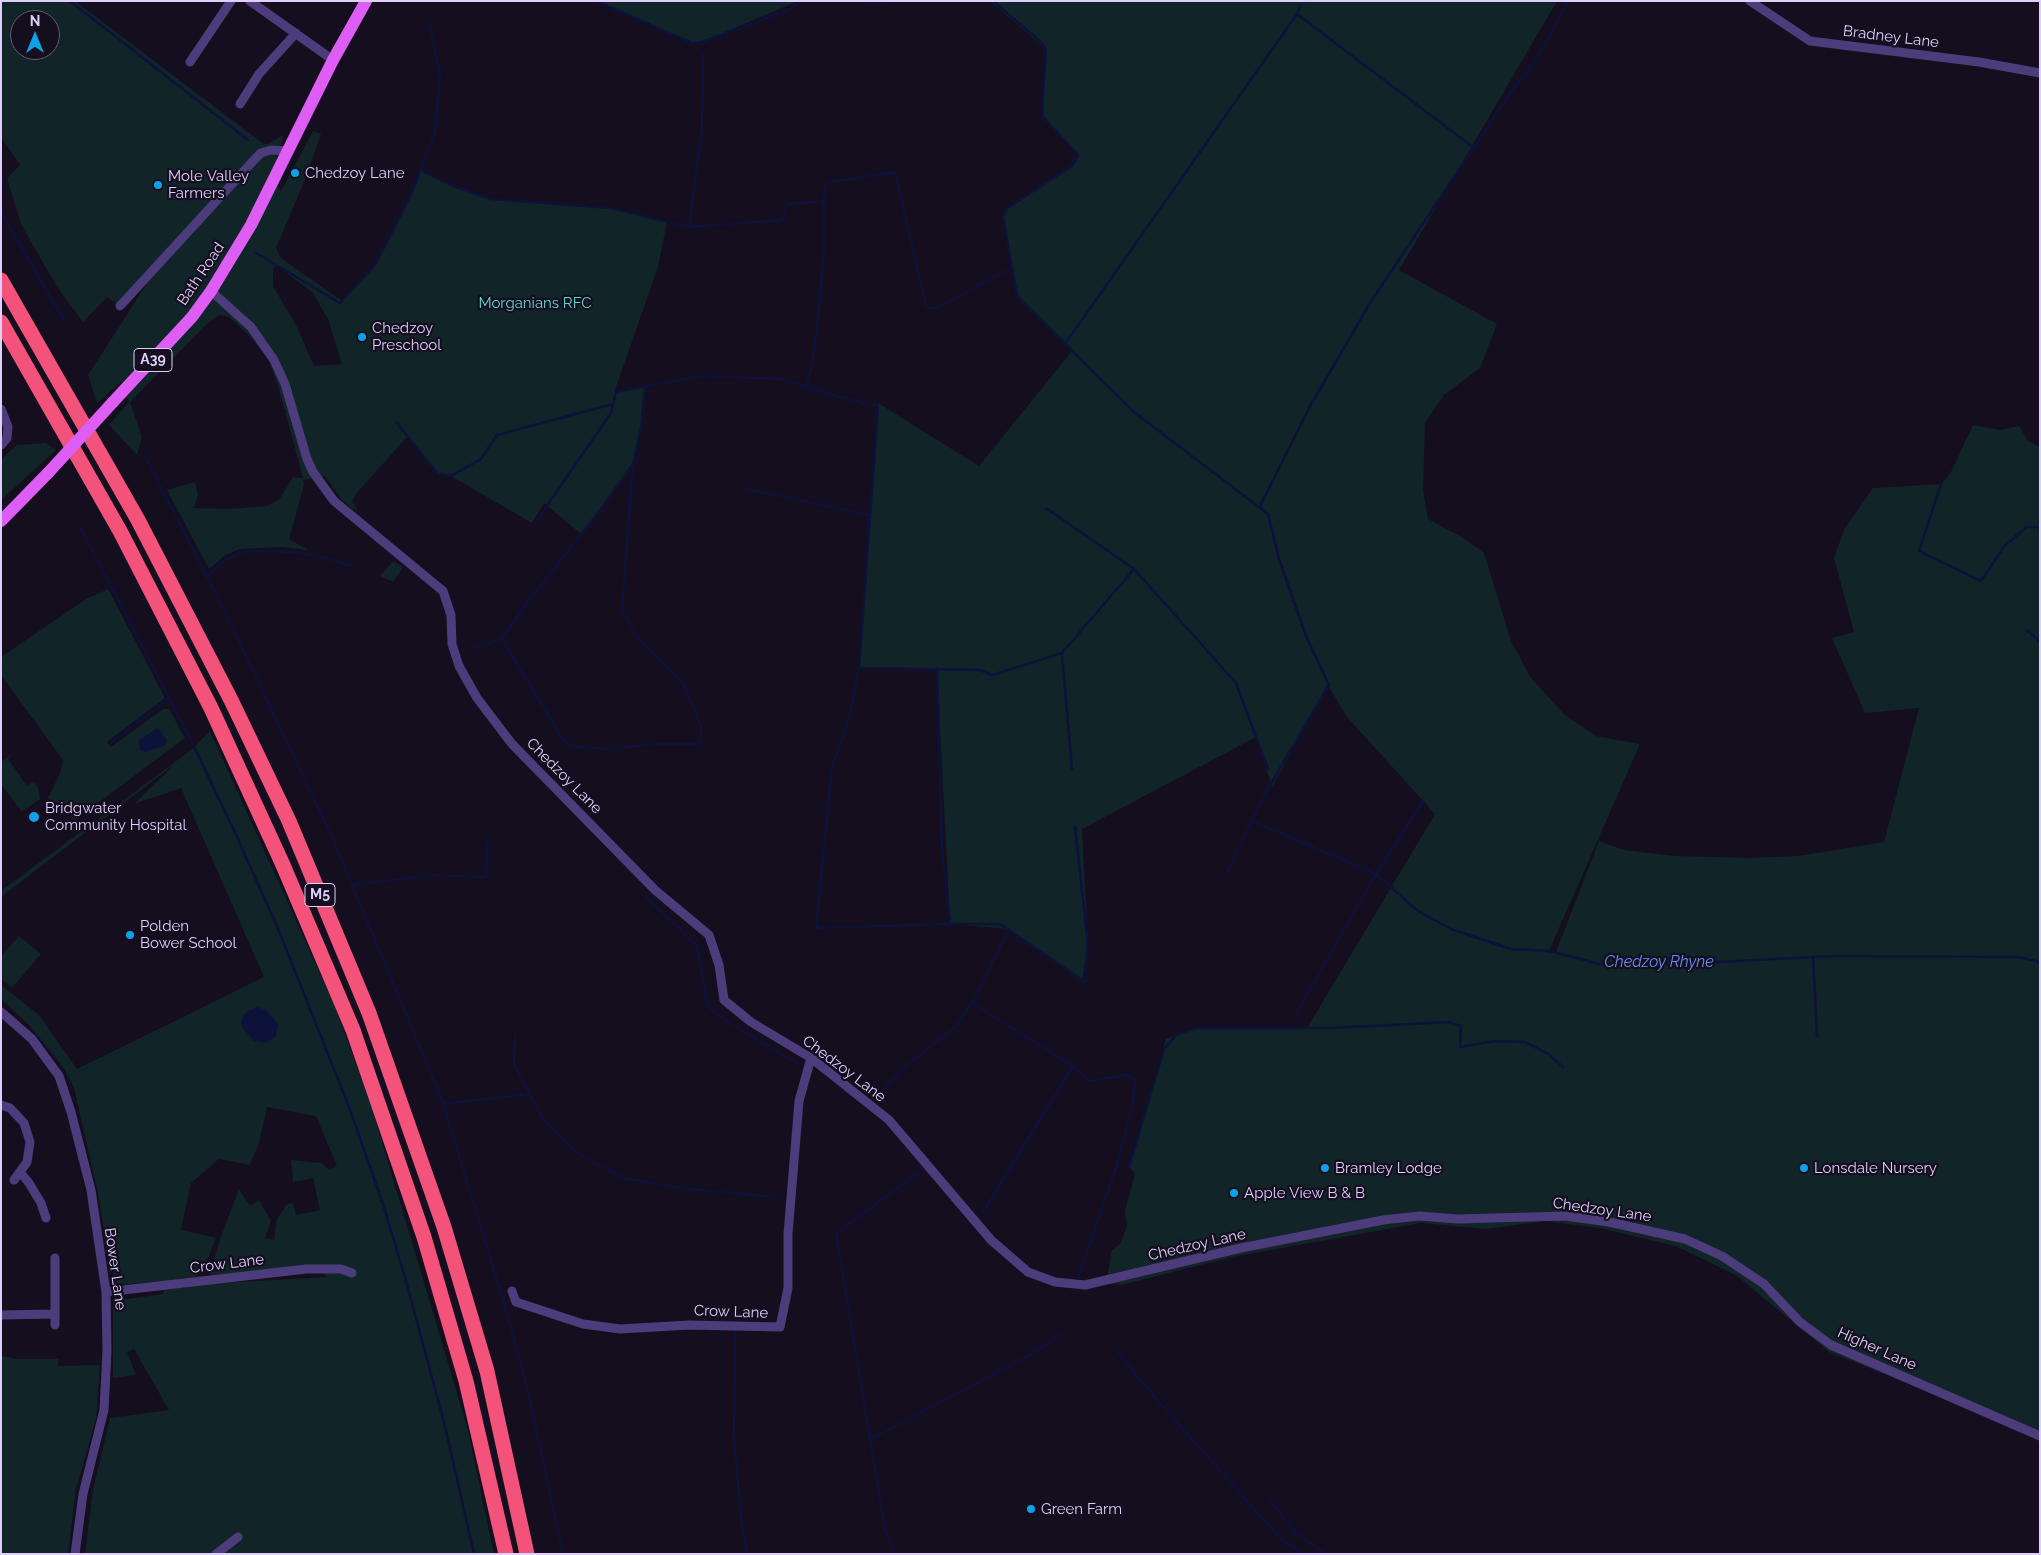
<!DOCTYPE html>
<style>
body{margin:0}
#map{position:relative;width:2041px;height:1555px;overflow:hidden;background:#150e1f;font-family:Raleway,sans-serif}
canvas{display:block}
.frame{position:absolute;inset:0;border:2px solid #decffc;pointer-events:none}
.north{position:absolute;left:10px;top:10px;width:50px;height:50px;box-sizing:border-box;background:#150e1f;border:1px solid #655b77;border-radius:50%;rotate:0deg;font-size:14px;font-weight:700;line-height:20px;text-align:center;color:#decffc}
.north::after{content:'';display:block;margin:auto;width:18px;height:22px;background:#0fa1e7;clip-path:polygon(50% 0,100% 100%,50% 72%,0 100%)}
</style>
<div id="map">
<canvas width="2041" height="1555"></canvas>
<div class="frame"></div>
<div class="north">N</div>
</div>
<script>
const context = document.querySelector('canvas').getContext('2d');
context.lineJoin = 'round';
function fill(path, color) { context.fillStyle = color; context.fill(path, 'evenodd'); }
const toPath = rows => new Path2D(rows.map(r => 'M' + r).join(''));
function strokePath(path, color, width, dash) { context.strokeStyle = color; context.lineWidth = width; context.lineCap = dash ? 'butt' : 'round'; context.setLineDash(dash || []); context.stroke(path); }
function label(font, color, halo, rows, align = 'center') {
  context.font = font + ' Raleway,sans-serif'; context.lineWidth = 4.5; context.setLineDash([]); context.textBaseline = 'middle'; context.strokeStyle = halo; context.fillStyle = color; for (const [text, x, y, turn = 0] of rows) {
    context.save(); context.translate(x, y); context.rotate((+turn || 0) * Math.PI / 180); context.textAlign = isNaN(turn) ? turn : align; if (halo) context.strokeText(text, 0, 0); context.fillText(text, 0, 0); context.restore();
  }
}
const green = toPath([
 [1,1,75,1,265,145,284,135,272,175,281,191,313,131,321,134,306,177,276,248,281,258,342,301,375,265,411,195,421,170,453,186,491,199,611,208,667,222,658,267,615,390,616,393,645,386,641,429,633,464,581,534,544,503,532,523,451,476,438,474,407,437,355,495,352,502,357,509,356,511,343,501,325,476,303,480,304,485,289,539,309,550,282,547,239,549,224,556,209,569,167,490,195,482,198,494,194,508,230,509,267,506,279,500,293,477,303,478,278,385,268,359,247,333,229,317,219,315,206,325,130,402,142,437,137,455,109,425,129,402,121,382,97,403,88,375,148,282,175,251,120,306,107,297,83,322,57,287,21,224,7,178,20,165,1,137],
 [20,20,50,20,50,50,20,50],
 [276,265,312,292,328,319,342,364,314,366,297,327,273,286,273,269],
 [595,1,798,1,702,42,692,43],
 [990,1,1557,1,1399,270,1497,324,1480,368,1444,395,1425,423,1423,490,1428,519,1460,536,1484,553,1511,641,1531,678,1565,715,1596,736,1640,744,1549,951,1556,952,1599,841,1624,850,1674,856,1751,858,1798,856,1884,842,1919,708,1865,713,1832,638,1854,632,1834,558,1844,530,1873,488,1941,484,1950,474,1973,425,2000,430,2019,426,2028,441,2040,447,2040,1436,1829,1352,1737,1276,1676,1246,1599,1228,1545,1221,1487,1229,1421,1223,1232,1257,1122,1285,1106,1283,1112,1250,1120,1244,1127,1227,1125,1211,1135,1174,1129,1167,1166,1039,1196,1028,1307,1028,1435,814,1347,717,1328,685,1272,787,1256,737,1082,829,1088,944,1082,982,1009,929,950,924,937,668,859,668,878,403,979,466,1072,351,1017,296,1003,217,1006,209,1073,165,1078,155,1043,117,1042,110,1046,49],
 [46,443,56,450,1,500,1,459,17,445],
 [393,561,403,567,393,582,380,576],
 [108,589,165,698,107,742,111,747,163,709,169,709,185,738,74,821,65,807,55,807,48,798,61,771,63,760,1,675,1,657,86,599],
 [210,731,333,1002,371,1105,468,1430,494,1554,85,1554,93,1490,110,1418,169,1410,134,1349,127,1352,136,1375,113,1378,113,1301,163,1294,167,1281,117,1285,107,1250,98,1193,74,1088,63,1067,29,1025,1,999,1,985,39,1015,77,1069,264,977,181,788,134,804,175,764,1,897,1,891,191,750],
 [267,1107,316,1116,337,1166,329,1170,322,1163,291,1160,293,1182,313,1178,320,1210,296,1215,293,1203,287,1204,277,1219,274,1240,265,1238,271,1221,259,1200,250,1206,239,1189,220,1239,210,1275,320,1267,326,1277,204,1284,168,1290,170,1280,195,1277,202,1272,216,1238,181,1230,191,1183,219,1159,250,1165,259,1143],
 [12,754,8,759,27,786,34,781,38,787,40,799,22,812,1,784,1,762],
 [19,936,41,954,12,988,1,979,1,956],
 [1,1356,18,1359,58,1359,58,1366,100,1365,96,1419,76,1489,68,1554,1,1554]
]);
const water = toPath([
 [158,728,167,740,165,745,146,752,140,750,139,740],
 [257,1007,266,1010,278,1024,276,1036,266,1043,254,1041,242,1027,241,1021,245,1013]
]);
const stream = toPath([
 [70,1,248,140],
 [596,1,692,43,702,42,786,11,801,1],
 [862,1,883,3,886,1],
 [993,1,1042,43,1046,49,1042,110,1043,117,1078,155,1073,165,1006,209,1003,217,1017,296,1134,412,1268,514,1279,559,1306,636,1329,685,1262,799,1226,875],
 [1300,6,1297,14,1474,148],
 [421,170,453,186,491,199,611,208,689,227,782,220,787,204,824,201,825,185,831,182,895,172,926,305,929,308,936,308,1012,268],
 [1,212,65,322],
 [689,227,702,129,703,54],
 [256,253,340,303,375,265,411,195,435,131,440,75,429,22],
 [1065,344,1297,14],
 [806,386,811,370,817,330,824,250,824,201],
 [396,422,438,474,451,476,481,459,497,435,613,404,616,393,620,391,701,376,783,379,840,397,878,406,859,668,849,719,832,767,816,928],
 [144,454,229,620,332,837,442,1100,505,1306,528,1391,563,1554],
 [1941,484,1919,551,1981,581,2004,547,2026,527,2040,527],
 [747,489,868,515],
 [1260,506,1310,406,1372,300,1506,99,1541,52,1568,1],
 [1046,508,1134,569,1236,683,1268,769],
 [535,523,611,413,613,404],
 [79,525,189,736,237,837,279,931,349,1107,383,1204,406,1281,445,1426,474,1554],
 [207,576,223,561,245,551,296,552,323,557,352,566],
 [2027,630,2040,642],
 [502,639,564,741,571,746,605,749,655,744,698,744,700,742,701,726,683,683,635,634,622,610,633,464],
 [475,647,502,639,524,607,601,509,633,464,641,429,645,386],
 [1062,654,1072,769],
 [859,668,980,670,992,675,1062,653,1134,569],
 [937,668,942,851,950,923],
 [111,742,169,698],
 [1252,821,1376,874,1418,911,1451,929,1511,949,1549,951,1600,964,1698,963,1834,956,2019,957,2040,962],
 [353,885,432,875,486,877,488,837],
 [646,897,697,946,708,1007,731,1024,800,1065],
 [815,930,816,928,950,924,1000,924,1085,982,1088,944,1075,827],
 [1813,957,1817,1036],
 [972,1003,1073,1066,1090,1081,1126,1075,1133,1077,1135,1081,1133,1103,1118,1162,1078,1278],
 [1296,1014,1376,874,1423,801],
 [515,1036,514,1064,544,1121,577,1153,624,1178,687,1189,778,1197],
 [879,1094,908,1064,954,1028,972,1003,1009,929],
 [444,1104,529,1094],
 [1129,1167,1164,1049,1177,1034,1196,1028,1332,1028,1448,1022,1461,1026,1460,1047,1494,1041,1525,1042,1550,1055,1563,1067],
 [983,1212,1073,1066],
 [735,1329,734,1439,741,1518,747,1554],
 [1116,1350,1158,1401,1283,1541,1305,1554],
 [871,1439,1030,1355,1060,1334],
 [1269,1499,1296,1533,1326,1554],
 [895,1554,885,1529,836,1233,921,1171]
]);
const minor = toPath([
 [250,1,333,60],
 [1750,1,1810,41,1979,62,2040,73],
 [190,62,231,1],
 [240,104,259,74,296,33],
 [211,291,251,327,274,360,285,384,307,459,313,472,334,501,443,591,451,615,452,644,459,666,477,698,512,744,655,890,709,935,719,965,724,1000,751,1022,811,1058,889,1120,991,1240,1028,1272,1055,1282,1085,1285,1241,1248,1383,1220,1419,1216,1458,1219,1565,1216,1609,1222,1685,1239,1722,1256,1764,1284,1800,1322,1831,1345,2040,1436],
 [120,306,254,160,261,153,271,150,289,151],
 [1,409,8,427,7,438,1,445],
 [1,1012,32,1039,59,1076,71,1112,91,1190,106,1292,107,1351,104,1410,83,1494,75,1554],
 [1,1105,10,1108,24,1123,30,1142,27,1162,14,1180],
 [20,1172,29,1183,41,1203,46,1218],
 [55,1258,55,1325],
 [512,1291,516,1302,583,1324,620,1329,689,1325,780,1327,788,1288,788,1234,799,1101,811,1058],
 [106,1292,306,1269,341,1269,352,1273],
 [1,1315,54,1314],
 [216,1554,238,1537]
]);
const primary = toPath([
 [113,402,192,317,211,291,251,225,333,60,366,1],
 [1,521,49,472]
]);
const motorway = toPath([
 [1,280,138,520,232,702,289,821,369,1013,444,1227,487,1371,527,1554],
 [1,322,120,531,211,708,283,865,353,1030,424,1237,466,1381,506,1554]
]);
const primaryBridge = toPath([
 [49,472,113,402]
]);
const markers = [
 [295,173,5,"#0fa1e7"],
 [158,185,5,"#0fa1e7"],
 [362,337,5,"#0fa1e7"],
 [34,817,6,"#0fa1e7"],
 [130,935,5,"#0fa1e7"],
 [1325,1168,5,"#0fa1e7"],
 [1804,1168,5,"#0fa1e7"],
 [1234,1193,5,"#0fa1e7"],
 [1031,1509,5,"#0fa1e7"]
];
const shields = [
 [153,360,38],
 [320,895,30]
];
const shieldNames = [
 ["A39",153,360],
 ["M5",320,895]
];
const streetNames = [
 ["Bradney Lane",1891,37,7],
 ["Bath Road",201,274,-56],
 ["Chedzoy Lane",564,776,45],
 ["Chedzoy Lane",844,1069,37],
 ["Chedzoy Lane",1602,1210,8],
 ["Chedzoy Lane",1197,1245,-13],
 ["Crow Lane",227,1264,-7],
 ["Bower Lane",115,1269,82],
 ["Crow Lane",731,1312,2],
 ["Higher Lane",1877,1349,24]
];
const poiNames = [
 ["Chedzoy Lane",305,173],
 ["Mole Valley",168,176],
 ["Farmers",168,193],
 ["Chedzoy",372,328],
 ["Preschool",372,345],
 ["Bridgwater",45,808],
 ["Community Hospital",45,825],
 ["Polden",140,926],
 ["Bower School",140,943],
 ["Bramley Lodge",1335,1168],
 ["Lonsdale Nursery",1814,1168],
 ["Apple View B & B",1244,1193],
 ["Green Farm",1041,1509]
];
const parkNames = [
 ["Morganians RFC",535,303]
];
const waterNames = [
 ["Chedzoy Rhyne",1659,962]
];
fill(green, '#112428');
fill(water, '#0c123a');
strokePath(stream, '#0c123a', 2.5);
strokePath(minor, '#4d3c7b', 9);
strokePath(primary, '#de5df4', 12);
strokePath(motorway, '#f3527b', 15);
strokePath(primaryBridge, '#de5df4', 12);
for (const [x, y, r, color] of markers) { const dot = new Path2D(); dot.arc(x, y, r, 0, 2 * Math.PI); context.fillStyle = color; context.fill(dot); strokePath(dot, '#150e1f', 2); }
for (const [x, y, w] of shields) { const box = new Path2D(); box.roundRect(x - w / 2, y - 11.5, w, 23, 4); context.fillStyle = '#150e1f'; context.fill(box); strokePath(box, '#decffc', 1); }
label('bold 14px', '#decffc', null, shieldNames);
label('15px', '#decffc', '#150e1f', streetNames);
label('15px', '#decffc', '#150e1f', poiNames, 'left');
label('15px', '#60d6d3', '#150e1f', parkNames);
label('italic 16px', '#6491f5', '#150e1f', waterNames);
</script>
